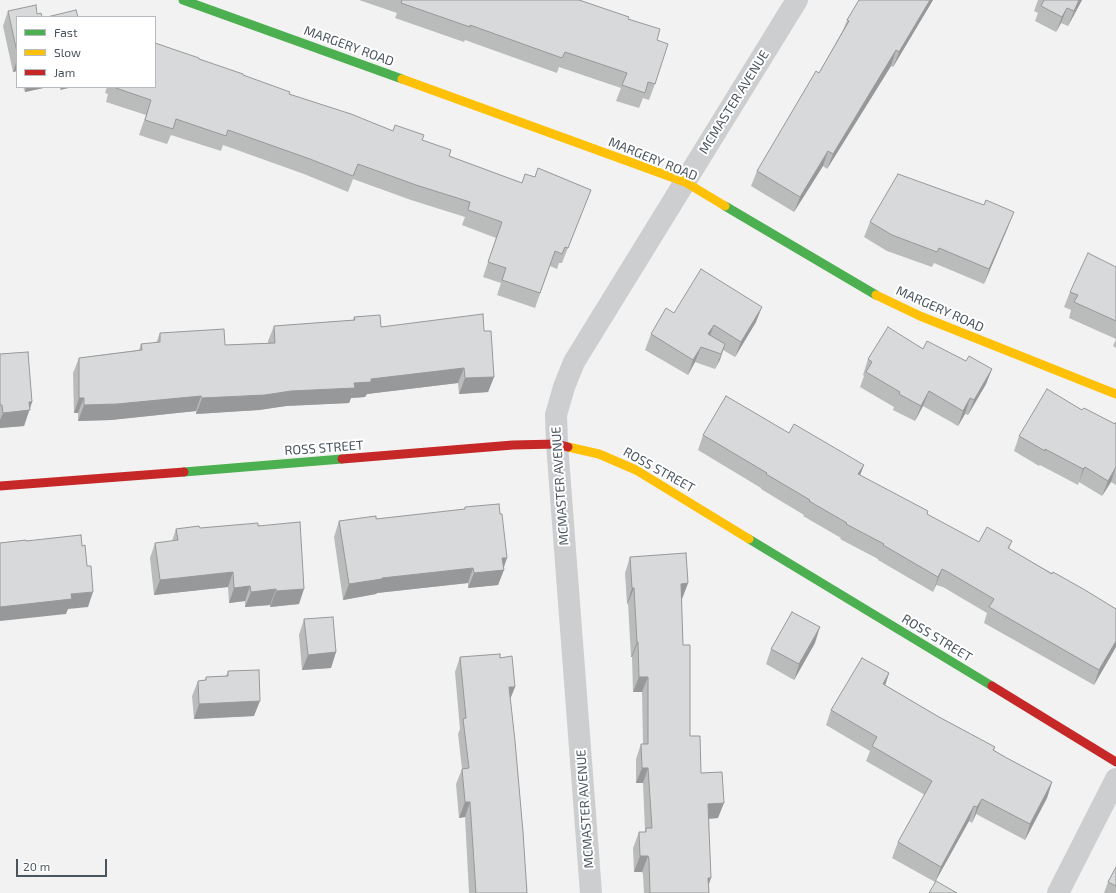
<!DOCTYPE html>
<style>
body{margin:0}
#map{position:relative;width:1116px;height:893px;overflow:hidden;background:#f2f2f2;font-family:"Exo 2",sans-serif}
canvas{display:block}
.legend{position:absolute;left:16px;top:16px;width:140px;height:72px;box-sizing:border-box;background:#fff;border:1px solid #b6bbbf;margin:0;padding:5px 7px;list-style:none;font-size:12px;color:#49555e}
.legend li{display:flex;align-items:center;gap:8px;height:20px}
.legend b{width:20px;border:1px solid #b6bbbf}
.scale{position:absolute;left:16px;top:859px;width:91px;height:18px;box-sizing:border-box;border:2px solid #49555e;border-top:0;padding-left:5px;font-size:12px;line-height:14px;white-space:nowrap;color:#49555e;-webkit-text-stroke:3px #fff;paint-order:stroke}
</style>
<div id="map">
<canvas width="1116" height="893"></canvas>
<ul class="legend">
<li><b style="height:5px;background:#4caf50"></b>Fast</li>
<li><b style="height:5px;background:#ffc107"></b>Slow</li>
<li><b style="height:5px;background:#c62828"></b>Jam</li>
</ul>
<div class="scale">20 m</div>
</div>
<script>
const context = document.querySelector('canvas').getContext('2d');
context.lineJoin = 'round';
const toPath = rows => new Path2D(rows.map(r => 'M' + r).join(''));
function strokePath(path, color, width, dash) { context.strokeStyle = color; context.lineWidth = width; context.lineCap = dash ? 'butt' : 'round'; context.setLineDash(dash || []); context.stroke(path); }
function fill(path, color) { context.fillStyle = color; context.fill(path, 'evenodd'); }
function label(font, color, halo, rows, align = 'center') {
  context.font = font + ' "Exo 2",sans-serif'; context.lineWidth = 4; context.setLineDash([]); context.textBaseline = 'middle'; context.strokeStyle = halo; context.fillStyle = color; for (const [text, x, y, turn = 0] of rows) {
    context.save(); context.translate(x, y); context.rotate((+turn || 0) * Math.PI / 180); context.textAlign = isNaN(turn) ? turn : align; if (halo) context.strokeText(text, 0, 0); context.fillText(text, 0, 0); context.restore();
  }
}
const street = toPath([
 [591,893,557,444,556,415,564,387,574,362,797,0],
 [1058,893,1116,779]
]);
const fast = toPath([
 [183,0,402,79],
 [725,206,876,295],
 [184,472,342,459],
 [749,539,992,686]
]);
const slow = toPath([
 [402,79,685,182,725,206],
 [876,295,920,316,1116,394],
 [568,447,599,454,636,470,749,539]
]);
const jam = toPath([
 [342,459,513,445,557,444,568,447],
 [0,486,184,472],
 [992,686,1116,762]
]);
const wall = toPath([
 [359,0,579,0,628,19,657,40,655,84,649,100,643,98,639,108,616,101,621,88,559,67,557,73,465,40,464,42,395,18,397,13],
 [859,0,933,0,893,67,891,66,827,169,823,166,794,212,751,186,757,171,819,73,843,30,847,20],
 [1038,0,1082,0,1068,26,1061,23,1056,32,1035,21,1038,13,1034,11],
 [8,11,37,14,17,17,17,71,13,72,3,26],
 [199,59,243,75,289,94,393,131,422,140,449,156,522,183,525,174,535,177,538,168,591,190,562,263,559,263,557,269,550,266,535,308,497,295,501,283,483,277,496,238,462,225,465,217,411,200,353,179,348,192,304,174,223,145,221,151,171,135,167,144,139,135,146,115,106,102,108,94,105,93,107,87,155,87],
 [23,87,48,87,25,92],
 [870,222,1008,227,984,284,934,263,932,267,887,251,864,237],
 [1116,267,1116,348,1113,346,1116,339,1069,318,1071,310,1064,307,1070,292],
 [674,313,756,322,735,357,723,350,715,369,695,362,688,375,645,350,651,334],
 [354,317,381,327,484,331,494,377,488,392,459,394,458,383,367,394,365,397,351,398,349,403,286,406,259,410,196,414,196,411,111,420,78,421,78,413,74,413,73,373,79,358,139,350,141,344,156,343,160,333,225,345,268,343,268,341,274,326,353,320],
 [923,349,966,361,992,369,986,384,968,415,965,414,958,426,923,406,915,421,893,410,894,407,860,387,864,376,863,375,868,359],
 [0,354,32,402,24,426,0,428],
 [1082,410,1115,424,1116,422,1116,485,1111,482,1102,496,1079,482,1078,485,1040,465,1039,466,1014,451,1019,436],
 [789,433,864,465,860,475,927,515,979,542,1012,541,1009,549,1116,609,1116,647,1094,685,984,623,987,613,943,587,936,585,933,592,878,560,878,559,840,539,841,538,803,516,804,515,761,489,761,488,698,450,703,435],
 [465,507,504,567,498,585,468,588,468,583,377,593,376,594,343,600,334,537,339,521,376,519,464,510],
 [258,526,299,604,270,607,270,605,245,607,245,601,229,603,228,587,154,595,150,558,155,543,172,541,176,529],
 [630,557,688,583,682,599,681,599,683,645,690,736,701,773,718,818,709,819,709,893,644,893,643,874,642,872,634,872,633,848,639,832,645,832,645,830,643,783,636,783,636,759,641,744,643,744,642,692,633,692,632,657,631,657,628,603,627,604,625,573],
 [304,619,336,652,331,668,302,670,299,635],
 [815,643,794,680,766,664,771,649],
 [460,657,500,658,515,687,510,699,527,893,469,893,465,817,459,818,456,784,462,769,458,734,460,729,455,672],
 [228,671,254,716,194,719,192,696,198,681,205,680,206,677,226,676],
 [889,673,885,685,939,717,995,747,994,750,1005,757,1052,782,1047,798,1025,840,976,814,972,823,969,821,935,882,892,858,898,842,925,795,866,761,870,751,826,725,831,710],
 [1116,867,1116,893,1104,893,1108,882]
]);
const shadedWall = toPath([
 [930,0,933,0,893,67,899,52],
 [1079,0,1082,0,1068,26,1074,11],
 [1067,8,1061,23,1056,32,1062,17],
 [896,50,891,66,827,169,833,154],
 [17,60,17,71,13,72],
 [26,87,48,87,25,92],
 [61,87,73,87,60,90],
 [828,151,823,166,794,212,800,197],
 [1014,212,1008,227,984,284,989,269],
 [762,307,756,322,735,357,741,342],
 [714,325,708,341,703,349,708,334],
 [725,344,720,360,715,369],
 [701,347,695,362,688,375,693,360],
 [464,368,458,383,367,394,365,397,351,398,349,403,286,406,259,410,196,414,202,398,354,383,371,379],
 [992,369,986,384,968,415,974,400],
 [494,377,488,392,459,394,465,378],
 [929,391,923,406,915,421,921,406],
 [201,396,196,411,111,420,78,421,84,405],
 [79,398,84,398,78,413,74,413],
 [970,398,965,414,958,426,963,411],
 [29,402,32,402,24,426,0,428,0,420,3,413],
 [864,465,858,480,858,474],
 [1085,467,1079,482,1078,485,1083,469],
 [1116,467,1111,482,1102,496,1108,481],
 [502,558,507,558,503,570,504,570,498,585,468,588,474,573],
 [473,568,468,583,377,593,376,594,343,600,349,584,382,578],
 [942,569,936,585,933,592,938,577],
 [233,572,228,587,154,595,160,580],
 [688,583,682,599,675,599,681,584],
 [250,586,245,601,229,603,234,588],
 [632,588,634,588,628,603,627,604],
 [276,589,270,605,245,607,251,592],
 [304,589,299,604,270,607,276,591],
 [93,592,88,607,68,609,66,614,0,621,0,607,71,594],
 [820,627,815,643,794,680,799,664],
 [1116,641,1116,647,1094,685,1099,670],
 [637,642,638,642,632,657,631,657],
 [336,652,331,668,302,670,308,655],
 [889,673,884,689,883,684],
 [639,677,648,677,642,692,633,692],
 [509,687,515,687,509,702],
 [260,701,254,716,194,719,199,704],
 [642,768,648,768,643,783,636,783],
 [1052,782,1047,798,1025,840,1030,824],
 [982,799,976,814,972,823,977,807],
 [465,802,470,802,465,817,459,818],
 [724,803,718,818,702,819,708,804],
 [974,806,969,821,935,882,941,867],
 [640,856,648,856,642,872,634,872],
 [708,878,711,878,706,893]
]);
const building = toPath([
 [402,0,579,0,629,17,628,19,660,29,657,40,668,44,655,84,648,82,645,93,622,85,627,73,565,52,562,58,470,25,470,27,401,3,402,0],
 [859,0,930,0,899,52,896,50,833,154,828,151,800,197,757,171,816,71,819,73,849,21,847,20,859,0],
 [1044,0,1079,0,1074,11,1067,8,1062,17,1041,6,1044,0],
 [36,5,37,14,41,13,42,17,17,17,17,52,8,11,36,5],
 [76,10,78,17,47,17,76,10],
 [155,43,199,58,199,59,243,74,243,75,290,92,289,94,351,114,393,131,395,125,424,135,422,140,451,150,449,156,522,183,525,174,535,177,538,168,591,190,568,248,565,247,562,254,555,251,540,293,502,280,506,268,488,262,502,222,468,210,470,202,416,185,358,164,353,176,310,159,228,130,226,136,176,119,173,129,145,120,151,100,113,87,155,87,155,43],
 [898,174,984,205,986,200,1014,212,989,269,939,248,937,252,892,235,870,222,898,174],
 [1088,253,1116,267,1116,321,1074,302,1078,295,1070,292,1088,253],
 [701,269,762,307,741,342,714,325,708,334,725,344,721,354,701,347,693,360,651,334,666,308,674,313,701,269],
 [483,314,484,331,491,331,494,377,465,378,464,368,371,379,371,382,354,383,355,388,291,391,265,395,202,398,201,396,117,404,84,405,84,398,79,398,79,358,142,350,141,344,160,342,160,333,224,329,225,345,275,343,274,326,355,320,354,317,380,315,381,327,483,314],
 [888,327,923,349,927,341,966,361,969,356,992,369,974,400,970,398,963,411,929,391,921,406,899,394,900,392,866,372,872,362,868,359,888,327],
 [28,352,32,402,29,402,30,410,3,413,2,405,0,405,0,354,28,352],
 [1047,389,1082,410,1084,408,1115,424,1116,422,1116,467,1108,481,1085,467,1083,469,1045,449,1045,451,1019,436,1047,389],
 [726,396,789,433,794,424,864,465,858,474,928,511,927,514,979,542,987,527,1012,541,1008,548,1052,574,1053,572,1085,590,1116,609,1116,641,1099,670,989,607,994,599,948,572,942,569,938,577,883,545,884,544,846,524,847,523,809,501,810,500,766,474,767,473,703,435,726,396],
 [499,504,500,514,502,514,507,558,502,558,504,570,474,573,473,568,382,578,382,579,349,584,339,521,376,516,376,519,465,509,465,507,499,504],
 [300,522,304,589,276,591,276,589,251,592,250,586,234,588,233,572,160,580,155,543,178,540,176,529,199,526,200,528,258,523,258,526,300,522],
 [81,535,82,546,85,545,87,566,91,566,93,592,71,594,72,599,0,607,0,543,26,540,26,541,81,535],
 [686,553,688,583,681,584,683,645,690,645,690,736,700,736,701,773,722,772,724,803,708,804,711,878,708,878,709,893,650,893,649,859,648,856,640,856,639,832,646,832,646,828,652,828,648,768,642,768,641,744,648,744,648,677,639,677,638,642,637,642,634,588,632,588,630,557,686,553],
 [792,612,820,627,799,664,771,649,792,612],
 [333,617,336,652,308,655,304,619,333,617],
 [500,654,500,658,512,656,515,687,509,687,515,741,523,832,527,893,476,893,470,802,465,802,462,769,469,768,463,719,466,718,460,657,500,654],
 [862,658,889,673,883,684,939,717,995,747,993,750,1005,757,1052,782,1030,824,982,799,977,807,974,806,941,867,898,842,932,781,872,746,877,737,831,710,862,658],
 [259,670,260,701,199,704,198,681,206,680,206,677,228,676,228,671,259,670],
 [1116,867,1116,886,1108,882,1116,867],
 [936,881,957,893,929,893,936,881]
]);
const streetNames = [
 ["MARGERY ROAD",349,46,20],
 ["MCMASTER AVENUE",734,102,-58],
 ["MARGERY ROAD",653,159,22],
 ["MARGERY ROAD",940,309,24],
 ["ROSS STREET",324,448,-4],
 ["ROSS STREET",659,470,29],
 ["MCMASTER AVENUE",560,486,-94],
 ["ROSS STREET",937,638,31],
 ["MCMASTER AVENUE",585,809,-94]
];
strokePath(street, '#ccced0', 22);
strokePath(fast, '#4caf50', 9);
strokePath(slow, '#ffc107', 9);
strokePath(jam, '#c62828', 9);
fill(wall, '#babbbb');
fill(shadedWall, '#979899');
fill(building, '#d8d9da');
strokePath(building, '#979899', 1);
label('13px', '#49555e', '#fff', streetNames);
</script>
